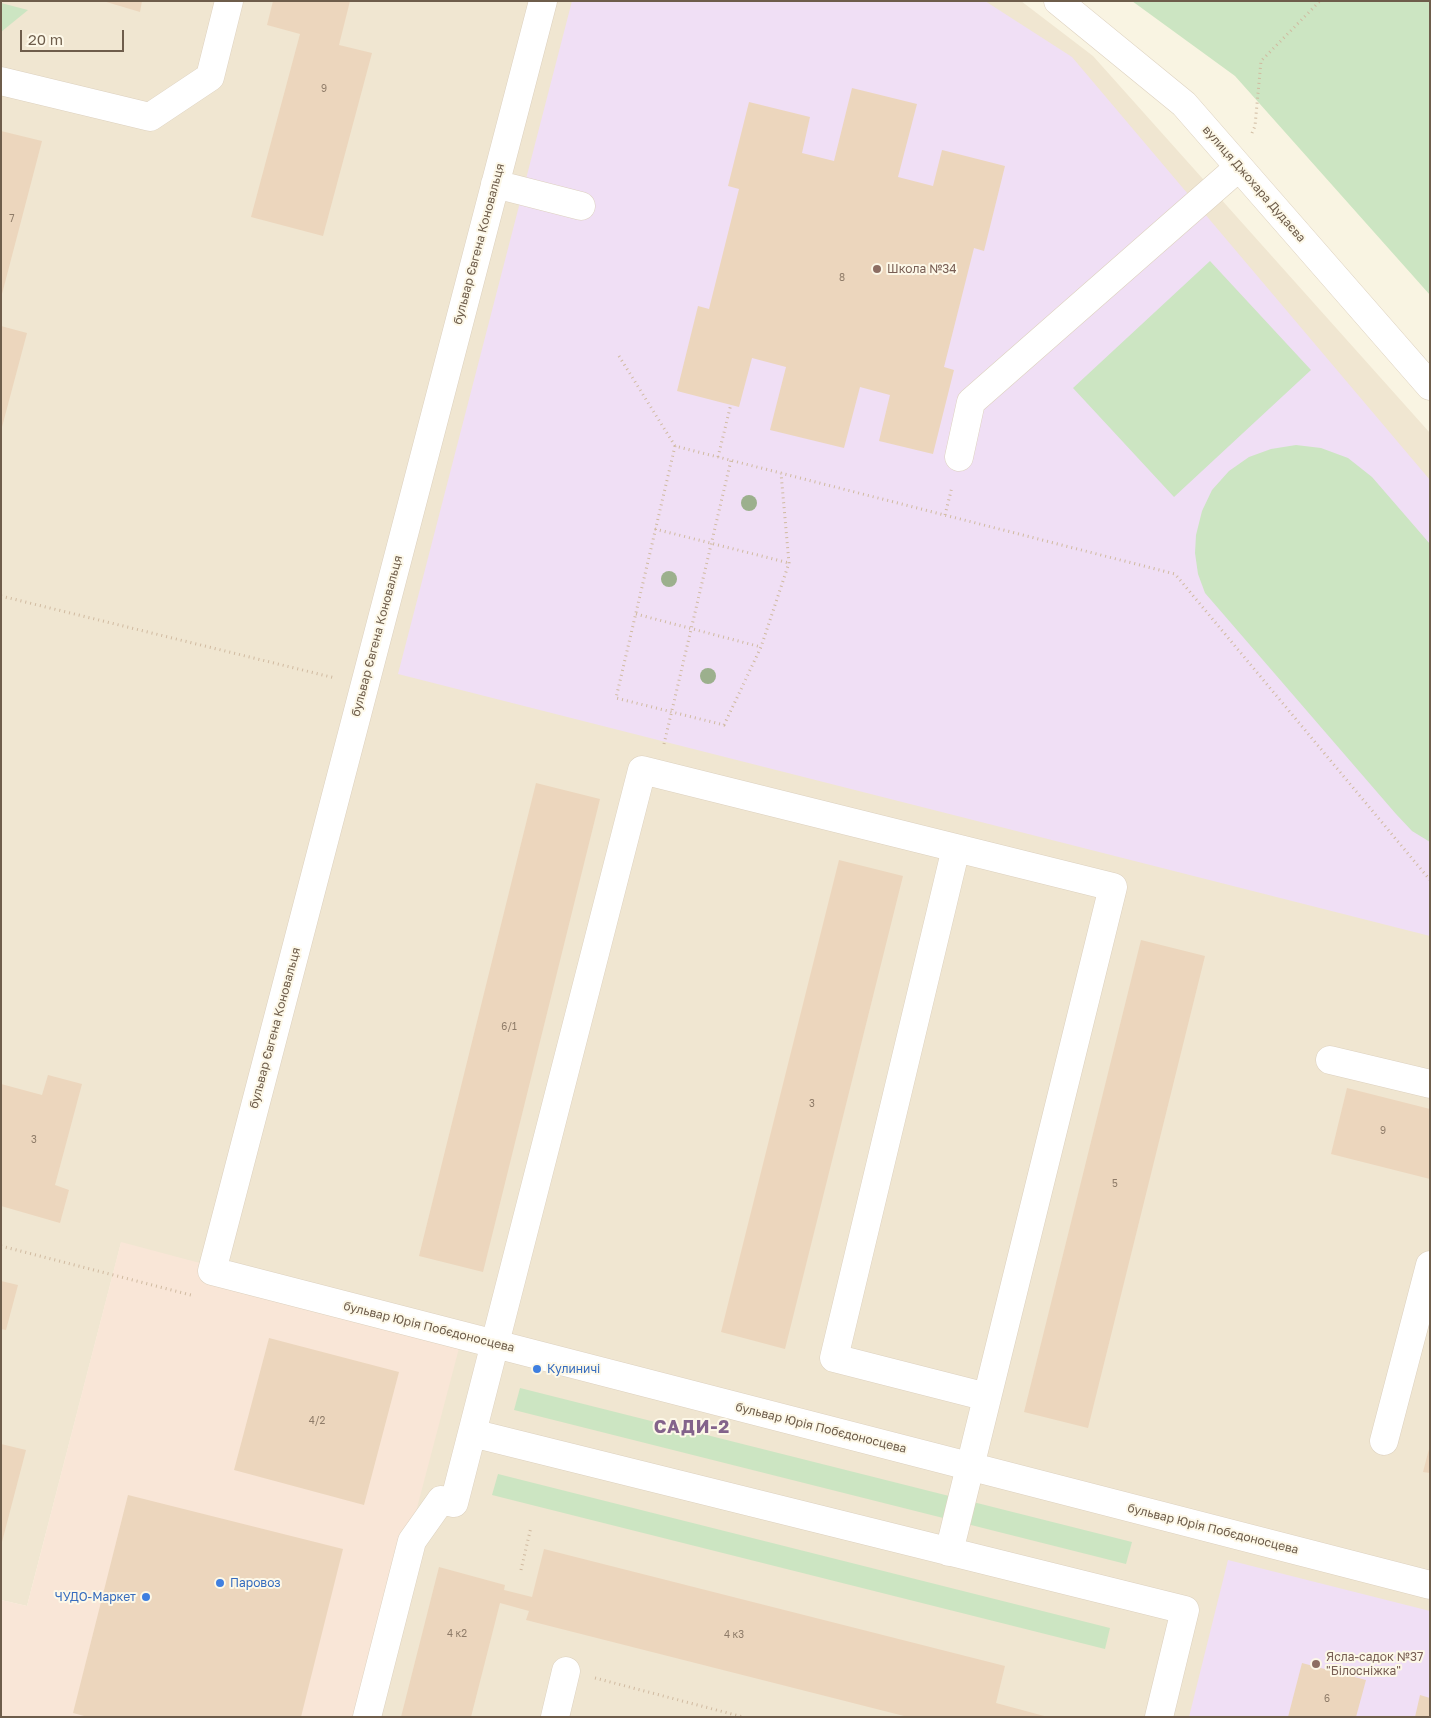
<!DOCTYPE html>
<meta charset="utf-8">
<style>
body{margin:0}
#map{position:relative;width:1431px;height:1718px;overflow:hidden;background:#f9f4e2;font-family:"Golos Text",sans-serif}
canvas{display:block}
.frame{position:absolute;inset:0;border:2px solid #6e5d4b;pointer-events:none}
.scale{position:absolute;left:20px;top:30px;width:104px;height:22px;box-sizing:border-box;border:2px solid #6e5d4b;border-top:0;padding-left:6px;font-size:15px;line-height:18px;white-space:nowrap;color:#6e5d4b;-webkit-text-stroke:4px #fdf8e8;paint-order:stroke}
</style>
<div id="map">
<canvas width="1431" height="1718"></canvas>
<div class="frame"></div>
<div class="scale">20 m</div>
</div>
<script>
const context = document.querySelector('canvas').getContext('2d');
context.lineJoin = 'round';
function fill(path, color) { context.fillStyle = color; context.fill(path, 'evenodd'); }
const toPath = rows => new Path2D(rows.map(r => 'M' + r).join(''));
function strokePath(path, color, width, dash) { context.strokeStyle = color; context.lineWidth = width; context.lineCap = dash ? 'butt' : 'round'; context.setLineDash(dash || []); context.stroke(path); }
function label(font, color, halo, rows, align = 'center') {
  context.font = font + ' "Golos Text",sans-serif'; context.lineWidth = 4; context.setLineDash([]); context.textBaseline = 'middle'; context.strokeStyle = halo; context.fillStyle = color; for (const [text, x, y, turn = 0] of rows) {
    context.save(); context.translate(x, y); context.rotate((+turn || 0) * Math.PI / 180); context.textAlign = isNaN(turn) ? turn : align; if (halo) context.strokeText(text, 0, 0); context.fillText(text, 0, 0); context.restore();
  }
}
const residential = toPath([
 [1,1,1021,1,1093,56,1430,433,1430,1717,362,1717,121,1243,27,1606,1,1600]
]);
const commercial = toPath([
 [121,1242,463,1333,362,1717,1,1717,1,1600,27,1606]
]);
const education = toPath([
 [572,1,985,1,1072,57,1430,480,1430,936,398,674],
 [1228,1560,1430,1611,1430,1717,1189,1717]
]);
const green = toPath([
 [1132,1,1430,1,1430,295,1235,76],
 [1,3,28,10,1,32],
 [1210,261,1311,370,1174,497,1073,388],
 [1296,445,1321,448,1348,458,1372,477,1430,544,1430,842,1412,831,1396,814,1205,593,1198,574,1195,553,1196,535,1202,511,1212,490,1229,471,1249,457,1271,449],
 [520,1388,1132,1542,1126,1564,514,1410],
 [498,1474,1110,1628,1105,1649,492,1495]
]);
const building = toPath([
 [103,1,142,1,140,12],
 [273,1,350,1,339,45,372,53,323,236,251,217,300,34,267,25],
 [852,88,917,104,898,177,933,186,942,150,1005,166,984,251,974,248,944,367,954,370,933,454,879,441,890,395,860,387,844,448,770,430,786,367,752,358,739,407,677,391,698,306,709,309,739,189,728,186,749,102,810,117,802,153,834,161],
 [1,131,42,141,2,294,1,294],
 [1,326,27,333,2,427,1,427],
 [536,783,600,799,483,1272,419,1256],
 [839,860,903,876,785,1349,721,1332],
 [1141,940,1205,956,1088,1428,1024,1412],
 [48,1075,82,1084,55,1185,69,1190,60,1223,1,1206,1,1084,42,1095],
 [1347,1088,1430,1109,1430,1179,1331,1154],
 [1,1281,18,1285,6,1330,1,1329],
 [269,1338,399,1372,364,1505,234,1470],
 [1,1444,26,1450,2,1542,1,1542],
 [1429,1449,1430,1449,1430,1473,1423,1472],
 [128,1495,343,1549,301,1717,88,1717,73,1713],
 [544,1549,1005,1666,996,1703,1048,1717,908,1717,526,1620,529,1611,500,1603,471,1717,401,1717,439,1567,505,1585,504,1590,532,1597],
 [1302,1663,1366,1680,1356,1717,1288,1717],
 [1420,1695,1430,1698,1430,1717,1415,1717]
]);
const path = toPath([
 [1252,133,1255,126,1261,61,1320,1],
 [619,356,675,446,1175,574,1430,880],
 [675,446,616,698,724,725,761,647,789,563,781,473],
 [718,457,731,404],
 [945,515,952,487],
 [655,529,789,563],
 [1,596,335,678],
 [636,614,761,647],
 [664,744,731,460],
 [1,1246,191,1295],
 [521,1570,531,1527],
 [595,1678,743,1717]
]);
const minor = toPath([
 [543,1,212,1271,1430,1585],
 [1058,1,1184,104,1430,386],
 [1,81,150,117,210,77,229,1],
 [495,184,581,206],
 [959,457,971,402,1239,167],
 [956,848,834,1358,987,1397],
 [1330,1060,1430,1084],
 [472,1433,1185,1610,1159,1717],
 [1384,1441,1430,1265],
 [367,1717,412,1541,441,1500,454,1503,642,770,1113,887,949,1552],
 [555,1717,566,1671]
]);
const trees = [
 [749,503],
 [669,579],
 [708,676]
];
const markers = [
 [877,269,5,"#8d6e63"],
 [537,1369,5,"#3f7fe0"],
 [220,1583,5,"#3f7fe0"],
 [146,1597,5,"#3f7fe0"],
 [1316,1664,5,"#8d6e63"]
];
const numberNames = [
 ["9",324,89],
 ["7",12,219],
 ["8",842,278],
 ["6/1",509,1027],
 ["3",812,1104],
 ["9",1383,1131],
 ["3",34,1140],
 ["5",1115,1184],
 ["4/2",317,1421],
 ["4 к2",457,1634],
 ["4 к3",734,1635],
 ["6",1327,1699]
];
const streetNames = [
 ["вулиця Джохара Дудаєва",1254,184,49],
 ["бульвар Євгена Коновальця",479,244,-75],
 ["бульвар Євгена Коновальця",377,636,-75],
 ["бульвар Євгена Коновальця",275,1028,-75],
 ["бульвар Юрія Побєдоносцева",429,1327,14],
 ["бульвар Юрія Побєдоносцева",821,1428,14],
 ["бульвар Юрія Побєдоносцева",1213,1529,14]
];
const educationNames = [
 ["Школа №34",887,269],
 ["Ясла-садок №37",1326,1657],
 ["\"Білосніжка\"",1326,1671]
];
const shopNames = [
 ["Кулиничі",547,1369],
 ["Паровоз",230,1583],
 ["ЧУДО-Маркет",136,1597,"right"]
];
const districtNames = [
 ["САДИ-2",692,1427]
];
fill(residential, '#f0e6d1');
fill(commercial, '#f9e6d7');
fill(education, '#f0dff5');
fill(green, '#cce5c2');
fill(building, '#ecd6bd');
strokePath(minor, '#ddd1bf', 29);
strokePath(path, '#d0baa0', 3, [1, 4]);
strokePath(minor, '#fff', 28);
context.fillStyle = '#9cb08d';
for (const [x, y] of trees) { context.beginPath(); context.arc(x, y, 8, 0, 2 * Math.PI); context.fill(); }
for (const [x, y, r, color] of markers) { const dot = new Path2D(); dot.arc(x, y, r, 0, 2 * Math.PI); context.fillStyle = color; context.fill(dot); strokePath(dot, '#fdf8e8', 2); }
label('10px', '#8e7b68', null, numberNames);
label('12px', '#6e5d4b', '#fdf8e8', streetNames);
label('12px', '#785e54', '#fdf8e8', educationNames, 'left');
label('12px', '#366cbe', '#fdf8e8', shopNames, 'left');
context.letterSpacing = '1px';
label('bold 18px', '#83638b', '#fdf8e8', districtNames);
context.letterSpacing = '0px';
</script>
